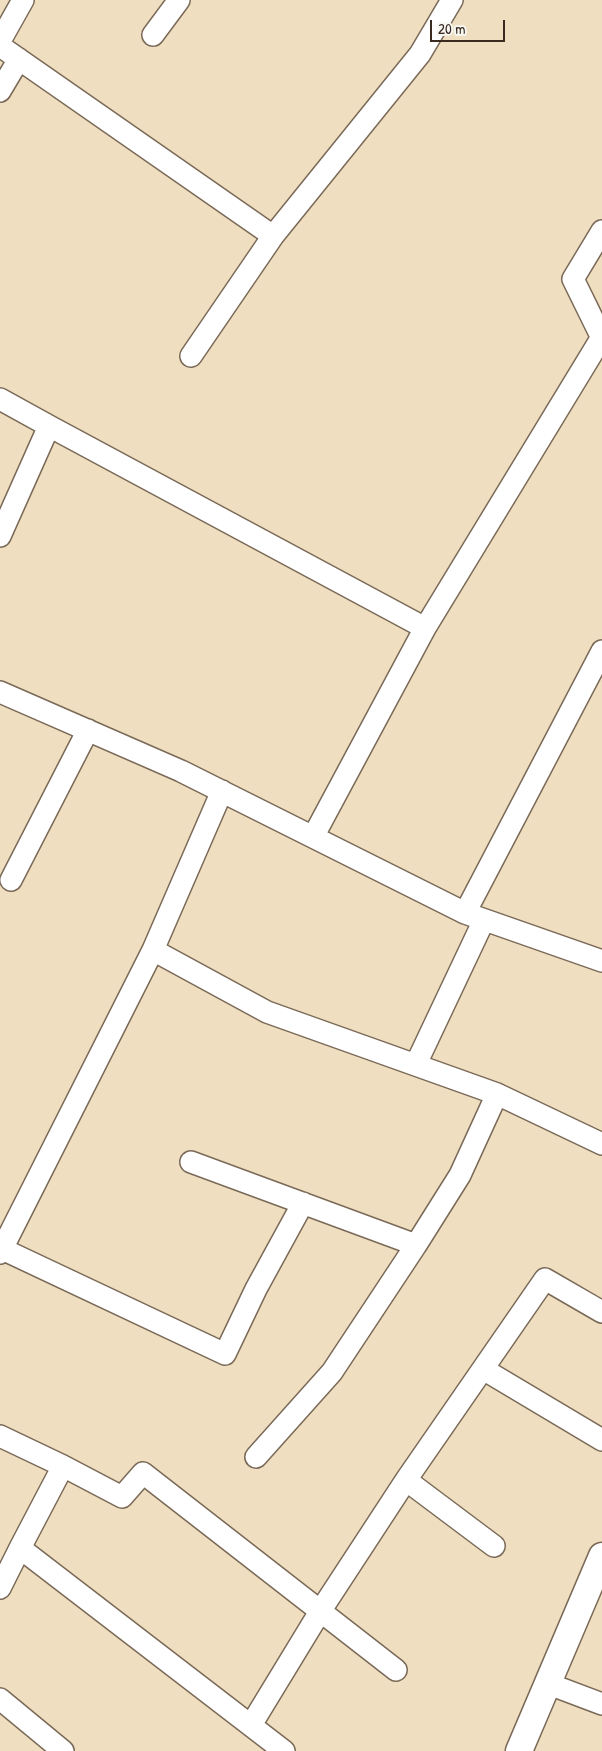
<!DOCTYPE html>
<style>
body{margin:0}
#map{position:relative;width:602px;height:1751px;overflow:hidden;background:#efdfc0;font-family:"Patrick Hand",sans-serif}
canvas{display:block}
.scale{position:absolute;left:430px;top:20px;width:75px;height:22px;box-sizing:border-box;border:2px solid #3b2a1e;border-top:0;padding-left:6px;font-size:15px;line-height:18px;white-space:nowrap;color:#3b2a1e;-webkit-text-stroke:4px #f6f6f2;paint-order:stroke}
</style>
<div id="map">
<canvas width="602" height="1751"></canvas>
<div class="scale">20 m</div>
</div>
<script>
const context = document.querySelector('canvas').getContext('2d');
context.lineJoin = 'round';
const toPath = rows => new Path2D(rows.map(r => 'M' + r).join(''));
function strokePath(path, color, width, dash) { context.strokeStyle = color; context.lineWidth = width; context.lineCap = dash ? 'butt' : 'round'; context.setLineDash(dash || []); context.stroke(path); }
const minor = toPath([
 [153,35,179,0],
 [0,41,23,0],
 [0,46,273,236,420,54,452,0],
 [0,91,19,59],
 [601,336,573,279,602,231],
 [191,356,273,236],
 [0,399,49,426],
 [0,536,49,426,425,628,602,337],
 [0,692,181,771,465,913,602,961],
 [222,791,153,950,267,1012,497,1094,602,1144],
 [313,837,425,628],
 [11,880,88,730],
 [465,913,602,651],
 [416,1064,484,920],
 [191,1162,416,1245],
 [0,1248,225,1354,256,1289,303,1203],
 [0,1253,153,950],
 [483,1369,602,1440],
 [0,1436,63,1466,20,1548],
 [256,1457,332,1372,416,1245,460,1175,497,1094],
 [63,1466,122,1497,143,1473,396,1670],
 [406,1480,494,1546],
 [0,1588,20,1548,284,1751],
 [549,1684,602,1704],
 [0,1699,63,1751],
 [251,1725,321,1610,406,1480,545,1279,602,1312]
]);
const tertiary = toPath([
 [519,1751,602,1556]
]);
strokePath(minor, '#7a6957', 24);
strokePath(tertiary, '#7a6957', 29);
strokePath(minor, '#fff', 21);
strokePath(tertiary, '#fff', 26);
</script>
